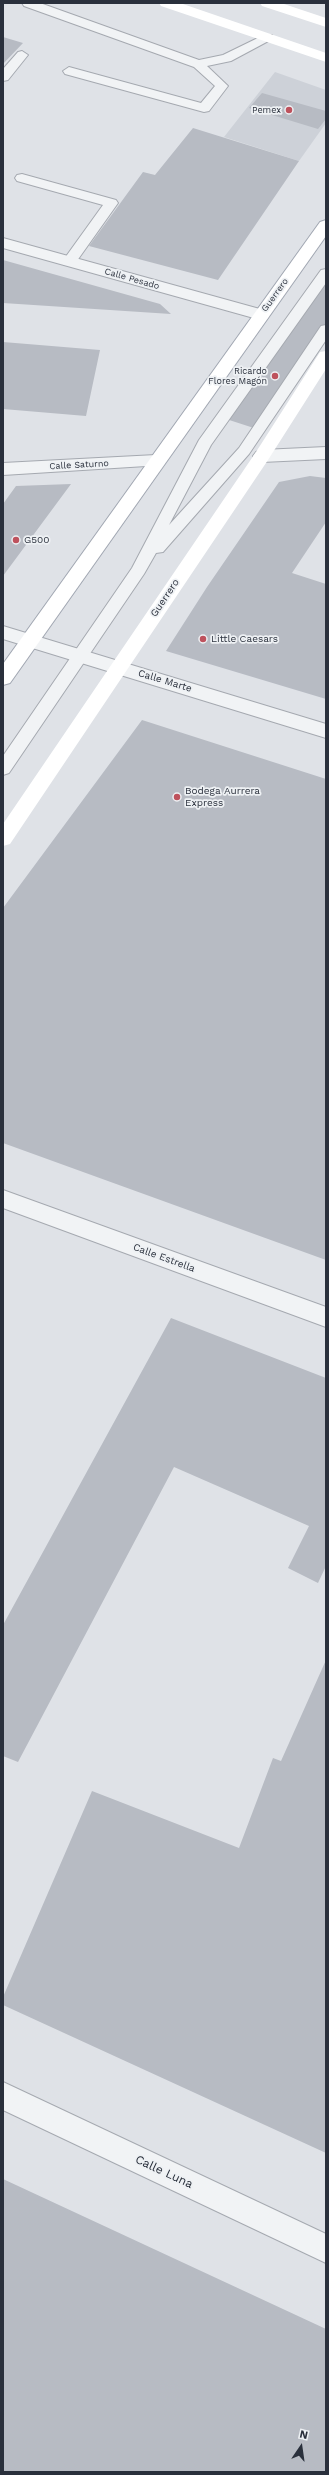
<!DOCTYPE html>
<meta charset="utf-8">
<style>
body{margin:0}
#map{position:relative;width:329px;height:2475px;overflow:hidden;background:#dfe2e7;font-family:"Work Sans",sans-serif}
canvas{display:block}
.frame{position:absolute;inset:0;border:4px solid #2a303c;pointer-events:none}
.north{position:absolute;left:281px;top:2427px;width:40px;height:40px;-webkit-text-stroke:3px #eef1f4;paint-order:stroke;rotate:13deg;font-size:11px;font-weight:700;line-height:16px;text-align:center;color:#2a303c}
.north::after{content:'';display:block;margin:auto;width:14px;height:18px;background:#2a303c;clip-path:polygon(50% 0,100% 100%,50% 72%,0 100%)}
</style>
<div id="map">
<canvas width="329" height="2475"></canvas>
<div class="frame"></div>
<div class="north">N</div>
</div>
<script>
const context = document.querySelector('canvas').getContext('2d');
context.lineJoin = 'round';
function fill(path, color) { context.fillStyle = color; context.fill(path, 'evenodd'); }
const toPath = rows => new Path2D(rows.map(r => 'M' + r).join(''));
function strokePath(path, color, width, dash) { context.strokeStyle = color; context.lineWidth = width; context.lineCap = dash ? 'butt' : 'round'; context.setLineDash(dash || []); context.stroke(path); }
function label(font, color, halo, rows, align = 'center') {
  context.font = font + ' "Work Sans",sans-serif'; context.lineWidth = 3.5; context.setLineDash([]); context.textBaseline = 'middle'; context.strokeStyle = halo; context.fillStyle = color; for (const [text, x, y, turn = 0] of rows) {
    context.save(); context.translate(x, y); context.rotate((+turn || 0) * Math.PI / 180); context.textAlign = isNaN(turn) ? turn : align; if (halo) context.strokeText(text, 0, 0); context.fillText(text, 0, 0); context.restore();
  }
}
const built = toPath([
 [275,72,326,90,326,123,299,161,224,137]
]);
const building = toPath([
 [3,37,23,43,3,64],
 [262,93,326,111,326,119,318,129,249,108],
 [193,128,299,161,218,280,89,246,143,172,155,175],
 [3,260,160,304,171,314,3,303],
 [326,270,326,333,260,430,223,418],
 [3,342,100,350,86,416,3,409],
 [310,476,326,478,326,522,292,573,326,584,326,699,166,651,207,587,279,482],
 [71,484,3,576,3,504,16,486],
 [142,720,326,779,326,1260,3,1143,3,908],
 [171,1318,326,1378,326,1566,318,1583,288,1568,309,1526,174,1467,18,1762,3,1756,3,1625],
 [326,1660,326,2153,3,2005,3,1997,92,1791,239,1848,273,1758,281,1761],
 [3,2179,326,2329,326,2472,3,2472]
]);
const lane = toPath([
 [22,3,40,3,199,60,223,55,264,35,272,35,274,38,231,61,207,66,228,86,209,111,204,112,65,74,63,71,69,67,201,103,215,86,194,67,24,6,22,3],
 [22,51,28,55,8,80,3,81,3,69,18,52,22,51],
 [22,174,116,200,118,203,74,265,64,265,62,262,103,205,17,181,15,178,17,175,22,174],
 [326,269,326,283,211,445,169,525,239,448,321,326,326,325,326,340,249,454,163,552,156,553,144,574,9,773,3,775,3,756,132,568,199,440,321,270,326,269]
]);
const street = toPath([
 [3,238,267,311,269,315,267,319,261,320,3,248,3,238],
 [326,447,326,459,262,462,256,460,253,456,256,452,262,450,326,447],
 [156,455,162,457,165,461,162,465,3,475,3,463,156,455],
 [3,626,326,724,326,738,3,639,3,626],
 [3,1190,326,1307,326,1327,3,1208,3,1190],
 [3,2082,326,2234,326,2263,3,2110,3,2082]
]);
const secondary = toPath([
 [159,3,180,3,326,53,326,62,161,6,159,3],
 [260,3,281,3,326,18,326,27,262,6,260,3],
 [326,351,326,369,268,460,10,844,3,846,3,824,256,452,320,352,326,351]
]);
const primary = toPath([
 [326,220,326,236,10,683,3,685,3,664,320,222,326,220]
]);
const markers = [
 [289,110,4,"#be525d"],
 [275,376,4,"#be525d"],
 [16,540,4,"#be525d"],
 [203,639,4,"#be525d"],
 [177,797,4,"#be525d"]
];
const farPoinames = [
 ["Pemex",281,110],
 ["Ricardo",267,371],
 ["Flores Magón",267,381]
];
const farStreetnames = [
 ["Calle Pesado",132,279,16],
 ["Guerrero",275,295,-54],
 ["Calle Saturno",79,465,-3]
];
const poiNames = [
 ["G500",24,540],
 ["Little Caesars",211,639],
 ["Bodega Aurrera",185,791],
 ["Express",185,803]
];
const streetNames = [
 ["Guerrero",165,598,-56],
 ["Calle Marte",165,681,17],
 ["Calle Estrella",164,1258,20]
];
const nearStreetnames = [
 ["Calle Luna",164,2172,25]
];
fill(built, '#cdd1d8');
fill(building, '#b7bbc3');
strokePath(lane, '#a5a9b0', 2);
strokePath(street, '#a5a9b0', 2);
strokePath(primary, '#a0a6b1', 2);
fill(lane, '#f1f3f5');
fill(street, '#f1f3f5');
fill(secondary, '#fff');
fill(primary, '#fff');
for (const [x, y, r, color] of markers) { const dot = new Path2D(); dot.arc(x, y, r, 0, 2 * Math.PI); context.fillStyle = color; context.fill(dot); strokePath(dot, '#eef1f4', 1.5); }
label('9px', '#2a303c', '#eef1f4', farPoinames, 'right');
label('9px', '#2a303c', '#eef1f4', farStreetnames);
label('10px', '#2a303c', '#eef1f4', poiNames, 'left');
label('10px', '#2a303c', '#eef1f4', streetNames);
label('12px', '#2a303c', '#eef1f4', nearStreetnames);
</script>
